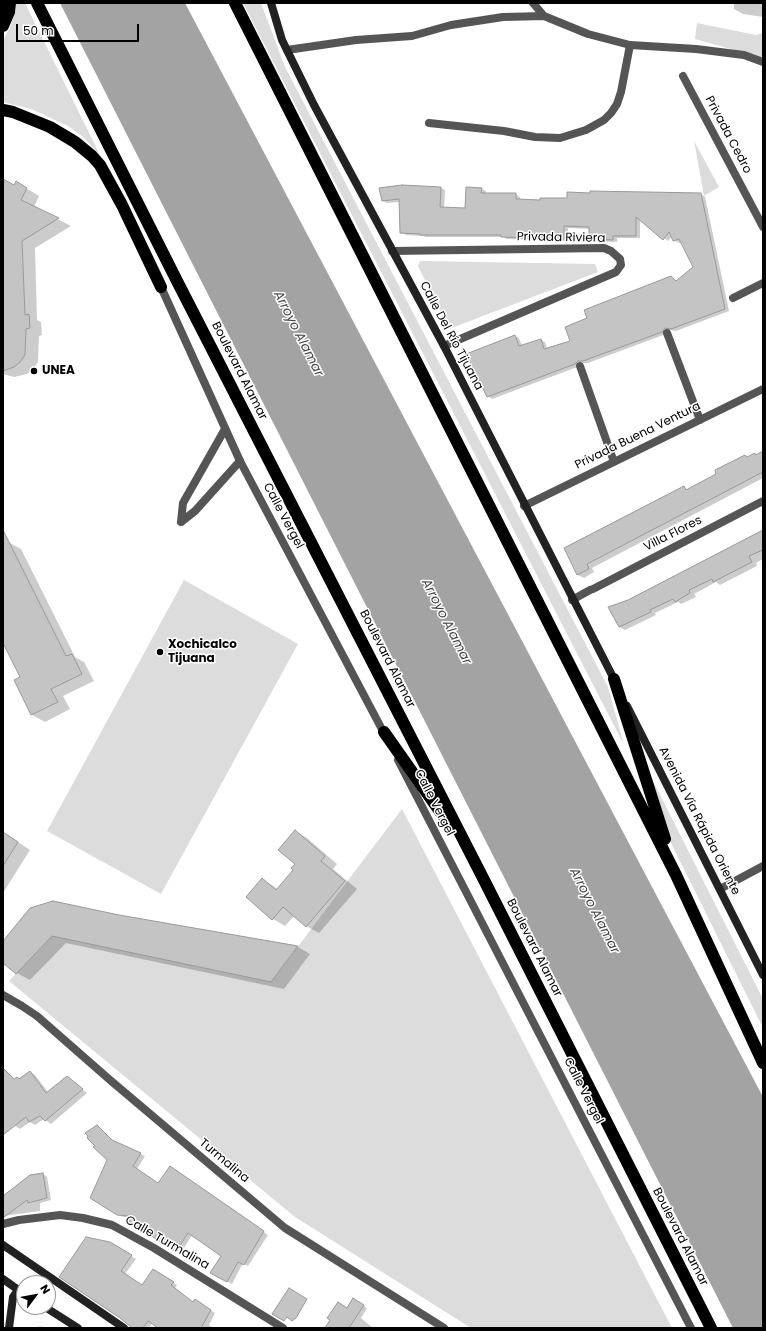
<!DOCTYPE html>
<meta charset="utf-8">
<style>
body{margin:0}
#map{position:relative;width:766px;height:1331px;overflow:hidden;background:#fff;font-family:Poppins,sans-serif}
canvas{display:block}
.frame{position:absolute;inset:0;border:4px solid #000;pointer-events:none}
.north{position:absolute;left:16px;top:1275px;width:40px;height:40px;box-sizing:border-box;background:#fff;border:1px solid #999;border-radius:50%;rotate:58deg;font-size:11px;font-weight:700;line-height:16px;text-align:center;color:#000}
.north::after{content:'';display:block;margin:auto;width:14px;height:18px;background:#000;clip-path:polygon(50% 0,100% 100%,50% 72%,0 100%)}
.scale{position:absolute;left:16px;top:24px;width:123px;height:18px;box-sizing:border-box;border:2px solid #000;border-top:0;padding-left:5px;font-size:12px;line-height:14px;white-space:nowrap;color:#000;-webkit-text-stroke:3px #fff;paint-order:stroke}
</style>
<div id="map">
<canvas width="766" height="1331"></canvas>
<div class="frame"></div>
<div class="north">N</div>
<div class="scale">50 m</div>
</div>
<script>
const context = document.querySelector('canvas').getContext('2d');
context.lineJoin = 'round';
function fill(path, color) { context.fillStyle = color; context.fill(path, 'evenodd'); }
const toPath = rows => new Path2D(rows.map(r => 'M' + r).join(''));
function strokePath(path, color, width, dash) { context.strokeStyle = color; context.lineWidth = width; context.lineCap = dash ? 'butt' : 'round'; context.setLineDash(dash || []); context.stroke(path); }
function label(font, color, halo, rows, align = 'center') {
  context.font = font + ' Poppins,sans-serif'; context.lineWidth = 3; context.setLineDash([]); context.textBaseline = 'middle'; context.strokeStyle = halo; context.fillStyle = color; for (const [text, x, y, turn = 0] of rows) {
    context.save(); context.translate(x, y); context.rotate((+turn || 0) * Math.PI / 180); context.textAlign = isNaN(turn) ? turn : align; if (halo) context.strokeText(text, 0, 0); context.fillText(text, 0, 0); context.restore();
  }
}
const green = toPath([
 [16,3,25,3,100,155,82,136,68,126,31,109,3,102,3,40,10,27,16,9],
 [243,3,261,3,285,67,608,687,624,745],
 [697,23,756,35,763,33,763,58,695,39],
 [694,141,719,187,704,196],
 [420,261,595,264,598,272,449,329,418,266],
 [184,580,298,644,161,894,47,831],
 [649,773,763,999,763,1028,663,827],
 [402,809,672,1328,471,1328,295,1217,9,981,52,936,271,982]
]);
const water = toPath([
 [60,3,185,3,763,1097,763,1328,733,1328]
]);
const shadow = toPath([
 [734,3,763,3,763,17,743,14,734,9],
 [3,180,14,186,16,182,39,196,34,207,71,226,35,248,37,320,41,322,42,335,39,336,38,362,33,369,27,374,14,377,3,374],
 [441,188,445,190,444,208,466,209,481,189,486,191,486,194,515,194,520,197,520,200,541,201,701,194,705,197,729,311,676,331,670,330,666,334,588,363,583,363,580,366,492,399,488,396,515,336,519,338,522,346,541,340,545,342,547,349,571,341,588,319,671,278,677,282,695,267,682,242,679,243,674,240,672,236,668,241,640,219,640,238,617,238,617,242,594,241,590,239,590,229,568,228,568,241,507,239,503,237,426,237,423,236,406,235,401,232,400,202,387,203,383,201],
 [763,452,763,478,592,568,594,572,584,578,578,575,565,548,684,488,688,490,718,474,745,456,748,457,755,454,757,455],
 [763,531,763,559,756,563,757,566,720,585,716,582,694,594,696,597,681,604,678,602,655,613,656,615,625,630,619,627,628,601],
 [8,542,21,549,75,657,84,662,94,681,63,696,70,709,45,722,32,715,21,678,3,641,3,544],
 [295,831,307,838,337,864,333,869,357,889,319,933,306,926,294,916,285,926,273,919,247,897,262,879,278,889,294,870,296,864],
 [3,832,30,850,3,893],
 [119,916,298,947,310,954,284,989,66,943,30,980,17,973,3,962,3,942],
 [3,1069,15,1080,20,1080,30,1072,35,1075,48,1092,67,1077,87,1093,51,1124,44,1119,35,1125,30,1122,20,1129,15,1126,5,1111,3,1104],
 [97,1126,101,1129,115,1142,145,1156,137,1169,159,1184,175,1170,268,1235,248,1266,243,1263,232,1284,212,1273,222,1256,192,1235,181,1253,130,1217,123,1217,91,1198,109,1160],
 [43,1174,47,1177,51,1200,40,1203,40,1211,3,1216,3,1197],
 [110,1243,136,1259,125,1274,143,1286,158,1273,177,1285,175,1288,194,1303,199,1303,215,1313,209,1325,213,1328,160,1328,152,1323,149,1328,133,1328],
 [357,1302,367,1308,361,1318,373,1328,326,1328],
 [39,1326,48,1328,39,1328]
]);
const building = toPath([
 [3,179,14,185,16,181,27,188,21,200,59,218,22,241,25,315,29,314,30,328,26,329,25,355,20,362,14,367,3,371,3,179],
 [402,185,441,187,440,207,465,208,466,187,482,188,481,193,516,193,516,199,540,200,540,198,567,198,567,192,590,193,590,191,701,193,725,309,671,329,665,328,662,332,583,361,578,361,575,364,487,397,466,354,515,335,519,346,541,339,544,349,570,341,565,327,587,318,584,310,671,276,676,281,693,267,679,239,673,241,669,232,663,240,636,217,636,236,613,236,613,240,589,239,589,227,564,226,564,239,501,237,501,235,420,235,420,234,400,233,399,199,382,201,379,188,402,185],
 [763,451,763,472,587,564,589,569,577,575,564,548,684,486,686,490,716,474,715,470,745,455,747,457,755,453,756,455,763,451],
 [3,530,66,656,72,654,82,674,51,689,58,702,31,715,14,680,20,677,3,643,3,530],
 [763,530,763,550,749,556,752,562,713,582,712,579,689,590,690,593,675,602,673,599,650,610,651,612,619,627,608,607,628,600,763,530],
 [295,830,325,856,321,861,345,881,306,927,283,907,272,920,246,897,262,878,276,890,293,870,291,868,295,864,278,850,295,830],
 [3,832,18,842,3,866,3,832],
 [53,901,119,915,298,946,271,982,52,936,16,974,3,963,3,941,30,908,53,901],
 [3,1068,14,1079,17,1077,19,1079,30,1071,46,1093,67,1076,83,1089,45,1121,40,1116,29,1122,26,1117,3,1135,3,1068],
 [97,1125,112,1140,141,1153,133,1166,158,1183,170,1166,264,1231,244,1265,238,1262,227,1282,210,1273,221,1256,188,1233,176,1252,127,1220,129,1216,117,1215,90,1198,107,1160,93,1147,95,1146,87,1138,88,1136,85,1133,97,1125],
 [43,1173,47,1198,28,1203,27,1200,3,1218,3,1196,30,1175,43,1173],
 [86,1237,110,1242,132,1255,121,1271,142,1285,153,1269,174,1282,171,1285,193,1302,195,1299,211,1310,201,1328,158,1328,148,1321,143,1328,132,1328,120,1318,59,1277,86,1237],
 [289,1288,307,1299,296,1318,292,1321,287,1317,284,1321,272,1314,289,1288],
 [353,1298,364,1305,349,1328,325,1328,330,1320,327,1318,338,1302,347,1308,353,1298]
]);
const lane = toPath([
 [429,123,504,131,535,137,560,138,586,130,604,120,611,113,617,104,621,92,630,45],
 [181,522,183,503,225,429],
 [181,522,195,511,240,461],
 [720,889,763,866]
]);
const street = toPath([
 [533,3,544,16,588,34,630,45,696,49,744,55,763,62],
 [287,50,356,40,412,36,451,25,503,17,544,16],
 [683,76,763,227],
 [392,251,604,248,611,251,620,259,621,265,616,272,444,346],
 [161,287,240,461,385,735],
 [733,298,763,283],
 [667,333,700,420],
 [580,366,614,462],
 [524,506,763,389],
 [593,589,763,501],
 [572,600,590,590],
 [398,760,691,1328],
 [3,995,22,1006,37,1016,110,1080,285,1228,444,1328],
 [3,1224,19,1220,60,1215,83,1218,112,1225,154,1248,283,1328]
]);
const secondary = toPath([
 [271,3,282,40,314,105,444,346,616,683],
 [627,706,763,975],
 [3,1245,124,1328],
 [3,1279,24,1294],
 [45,1307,78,1328],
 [9,1328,13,1297,18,1290]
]);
const highway = toPath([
 [37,3,177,281,483,878,711,1328],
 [235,3,676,875,763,1063],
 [3,26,9,12,10,3],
 [3,110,13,112,50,127,75,142,92,156,100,165,122,205,161,287],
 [614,679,665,839],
 [384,732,446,820]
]);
const markers = [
 [34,371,4,"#000"],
 [160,652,4,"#000"]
];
const streetNames = [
 ["Privada Cedro",728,135,62],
 ["Privada Riviera",561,238,1],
 ["Calle Del Río Tijuana",451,336,62],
 ["Boulevard Alamar",239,371,63],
 ["Privada Buena Ventura",638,436,-26],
 ["Calle Vergel",283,516,62],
 ["Villa Flores",673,534,-27],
 ["Boulevard Alamar",387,659,63],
 ["Calle Vergel",434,803,63],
 ["Avenida Vía Rápida Oriente",699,821,63],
 ["Boulevard Alamar",534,948,63],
 ["Calle Vergel",583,1091,63],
 ["Turmalina",224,1161,40],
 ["Boulevard Alamar",680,1237,63],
 ["Calle Turmalina",167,1243,30]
];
const poiNames = [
 ["UNEA",42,371],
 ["Xochicalco",168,645],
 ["Tijuana",168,659]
];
const waterNames = [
 ["Arroyo Alamar",298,334,63],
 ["Arroyo Alamar",446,622,63],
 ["Arroyo Alamar",594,911,63]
];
fill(green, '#dcdcdc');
fill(water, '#a3a3a3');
fill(shadow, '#0003');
fill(building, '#c4c4c4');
strokePath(building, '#999', 1);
strokePath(lane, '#555', 8);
strokePath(street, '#555', 8);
strokePath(secondary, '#222', 8);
strokePath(highway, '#000', 12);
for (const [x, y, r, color] of markers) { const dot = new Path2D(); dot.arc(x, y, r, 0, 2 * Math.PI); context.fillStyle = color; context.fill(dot); strokePath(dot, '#fff', 1.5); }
label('12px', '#000', '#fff', streetNames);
label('bold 12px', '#000', '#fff', poiNames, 'left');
label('italic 13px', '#444', '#fff', waterNames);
</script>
